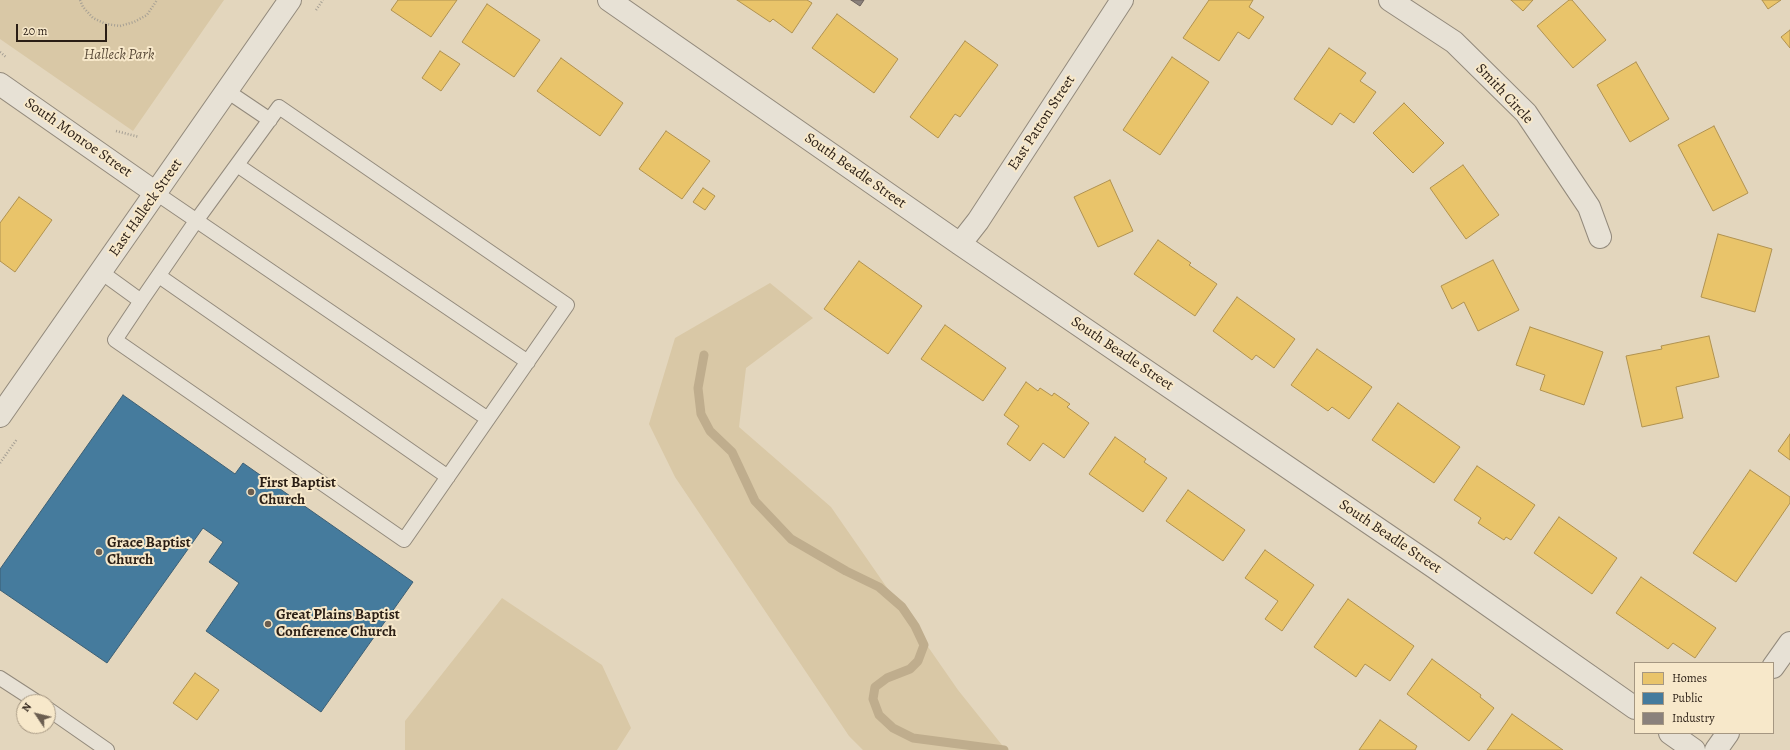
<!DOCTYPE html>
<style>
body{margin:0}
#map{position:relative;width:1790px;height:750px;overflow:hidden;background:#e3d6bd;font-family:Alegreya,serif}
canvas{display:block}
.legend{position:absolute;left:1634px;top:662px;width:140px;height:72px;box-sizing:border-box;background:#f7e8ca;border:1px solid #a59782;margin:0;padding:5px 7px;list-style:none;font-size:12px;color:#2a1e15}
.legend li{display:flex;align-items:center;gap:8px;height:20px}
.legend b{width:20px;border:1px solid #a59782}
.north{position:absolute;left:16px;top:694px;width:40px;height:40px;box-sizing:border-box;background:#f7e8ca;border:1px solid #a59782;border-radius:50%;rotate:305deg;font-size:11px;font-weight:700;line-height:16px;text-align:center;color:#2a1e15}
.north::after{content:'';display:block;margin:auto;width:14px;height:18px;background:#6b5e50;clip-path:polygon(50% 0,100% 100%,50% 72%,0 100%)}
.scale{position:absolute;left:16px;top:24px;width:91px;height:18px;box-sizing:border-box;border:2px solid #2a1e15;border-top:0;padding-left:5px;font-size:12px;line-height:14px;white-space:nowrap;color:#2a1e15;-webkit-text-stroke:3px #f7e8ca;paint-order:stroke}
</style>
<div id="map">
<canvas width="1790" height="750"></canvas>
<ul class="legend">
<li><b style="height:11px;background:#e9c46a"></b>Homes</li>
<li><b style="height:11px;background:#457b9d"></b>Public</li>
<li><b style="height:11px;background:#8a817c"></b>Industry</li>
</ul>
<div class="north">N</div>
<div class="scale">20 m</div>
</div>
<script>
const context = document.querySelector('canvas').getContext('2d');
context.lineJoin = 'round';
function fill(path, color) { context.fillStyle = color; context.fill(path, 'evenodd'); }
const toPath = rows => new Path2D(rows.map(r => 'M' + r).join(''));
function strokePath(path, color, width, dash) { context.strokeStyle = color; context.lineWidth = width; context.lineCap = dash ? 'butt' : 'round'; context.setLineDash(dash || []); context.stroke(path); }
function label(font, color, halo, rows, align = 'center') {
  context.font = font + ' Alegreya,serif'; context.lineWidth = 4; context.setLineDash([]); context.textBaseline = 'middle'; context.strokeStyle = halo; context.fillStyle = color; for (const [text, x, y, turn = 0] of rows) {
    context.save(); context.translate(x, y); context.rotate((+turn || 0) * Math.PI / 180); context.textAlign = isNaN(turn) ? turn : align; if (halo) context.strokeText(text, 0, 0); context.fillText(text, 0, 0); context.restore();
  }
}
const green = toPath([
 [0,0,224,0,133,131,0,39],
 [770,283,813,318,746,368,739,427,831,507,958,690,1006,750,863,750,849,736,675,477,649,424,675,338],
 [502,598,602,665,631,728,617,750,405,750,405,721]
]);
const homes = toPath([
 [398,0,457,0,431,37,391,10,398,0],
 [737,0,807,0,812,3,792,33,773,19,770,22,737,0],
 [1209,0,1253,0,1249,7,1264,17,1249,39,1238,32,1219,61,1183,38,1209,0],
 [1511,0,1533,0,1523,11,1511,0],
 [1569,0,1572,0,1606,40,1573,68,1537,26,1569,0],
 [1762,0,1781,0,1768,9,1762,0],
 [487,4,540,40,514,77,462,42,487,4],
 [837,14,898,59,874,93,812,48,837,14],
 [1790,30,1790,48,1781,37,1790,30],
 [965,41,998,65,960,117,955,114,938,138,910,117,965,41],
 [1329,48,1366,73,1360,81,1376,92,1354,123,1340,113,1332,125,1294,99,1329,48],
 [440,51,460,64,441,91,422,78,440,51],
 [1172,57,1209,82,1160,155,1123,130,1172,57],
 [561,58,623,103,600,136,537,91,561,58],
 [1636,62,1669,119,1630,142,1597,85,1636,62],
 [1404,103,1444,143,1413,173,1373,133,1404,103],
 [1714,126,1748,193,1713,211,1678,145,1714,126],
 [666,131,710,161,682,199,639,169,666,131],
 [1463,165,1499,215,1466,239,1430,188,1463,165],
 [1110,180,1133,231,1098,247,1074,197,1110,180],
 [703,188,715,196,705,210,693,202,703,188],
 [19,197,52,220,15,272,0,261,0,223,19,197],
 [1718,234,1772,249,1755,312,1701,297,1718,234],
 [1158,240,1191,263,1189,265,1217,284,1195,316,1134,274,1158,240],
 [1493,260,1519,310,1478,331,1464,302,1452,309,1441,286,1493,260],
 [859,261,922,306,888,354,824,309,859,261],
 [1237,297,1295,339,1274,368,1256,355,1252,360,1213,331,1237,297],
 [945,325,1006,368,983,401,921,359,945,325],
 [1530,327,1603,352,1584,405,1540,390,1545,375,1516,365,1530,327],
 [1709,336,1719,377,1676,387,1683,418,1642,427,1626,356,1662,349,1661,346,1709,336],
 [1317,349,1372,387,1349,419,1332,407,1328,411,1291,385,1317,349],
 [1026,382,1038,391,1040,388,1052,396,1054,393,1070,404,1067,407,1089,423,1064,458,1043,443,1030,461,1007,444,1019,426,1004,415,1026,382],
 [1398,403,1460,447,1434,483,1372,440,1398,403],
 [1790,434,1790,460,1778,451,1790,434],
 [1115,437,1146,459,1144,462,1167,478,1143,512,1089,474,1115,437],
 [1477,466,1535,505,1511,540,1506,537,1504,540,1478,523,1481,518,1454,500,1477,466],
 [1750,470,1790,497,1790,503,1736,582,1693,553,1750,470],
 [1188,490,1245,530,1223,561,1166,521,1188,490],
 [1559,517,1617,558,1592,594,1534,553,1559,517],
 [1265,550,1314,585,1282,631,1265,619,1278,601,1245,578,1265,550],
 [1641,577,1716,628,1695,658,1673,643,1668,649,1616,613,1641,577],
 [1348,599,1414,646,1390,681,1365,664,1356,677,1314,647,1348,599],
 [1432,659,1481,695,1480,697,1494,708,1469,741,1407,694,1432,659],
 [195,673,219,690,197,720,173,703,195,673],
 [1512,714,1563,750,1487,750,1512,714],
 [1380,720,1417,746,1415,750,1359,750,1380,720]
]);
const public = toPath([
 [123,395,235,474,243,463,413,582,321,712,206,631,239,583,209,562,223,542,203,528,107,663,0,590,0,569,123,395]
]);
const industry = toPath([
 [851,0,864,0,860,6,851,0]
]);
const stream = toPath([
 [704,355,698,388,701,414,710,431,732,452,755,501,791,539,846,571,879,587,902,607,915,626,924,645,918,661,910,669,887,678,875,687,873,699,879,715,893,728,913,738,1004,750]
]);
const path = toPath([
 [80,0,83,7,93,18,106,24,120,26,134,22,147,15,157,0],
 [316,10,323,0],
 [0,52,6,57],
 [116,131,139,137],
 [0,463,17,439]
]);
const lane = toPath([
 [227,91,270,120],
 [237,165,528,362],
 [156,193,488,419],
 [101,272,141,301,115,340,404,540,567,305,279,107,196,221,141,301],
 [159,276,448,477],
 [0,678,37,702],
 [48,709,107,750]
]);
const street = toPath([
 [609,0,960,244,1434,567,1635,708],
 [1390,0,1454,42,1526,113,1589,207,1600,237],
 [0,84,156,193],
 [960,244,978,221,1122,0],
 [0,416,290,0],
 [1773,667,1790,643],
 [1670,733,1694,750],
 [1716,750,1728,733]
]);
const markers = [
 [251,492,4,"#6b5e50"],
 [99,552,4,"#6b5e50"],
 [268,624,4,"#6b5e50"]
];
const parkNames = [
 ["Halleck Park",119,55]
];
const streetNames = [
 ["Smith Circle",1504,94,47],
 ["East Patton Street",1042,123,-57],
 ["South Monroe Street",78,138,35],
 ["South Beadle Street",855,171,35],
 ["East Halleck Street",146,208,-55],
 ["South Beadle Street",1122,354,34],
 ["South Beadle Street",1390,537,34]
];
const poiNames = [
 ["First Baptist",259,483],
 ["Church",259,500],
 ["Grace Baptist",107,543],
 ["Church",107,560],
 ["Great Plains Baptist",276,615],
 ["Conference Church",276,632]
];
fill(green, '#d9c8a6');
fill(homes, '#e9c46a');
strokePath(homes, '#b09250', 1);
fill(public, '#457b9d');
strokePath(public, '#3d5f74', 1);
fill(industry, '#8a817c');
strokePath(industry, '#6d635d', 1);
strokePath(stream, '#bfad8d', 9);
strokePath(lane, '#938a7c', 16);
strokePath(street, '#938a7c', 24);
strokePath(path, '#a59f94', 2.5, [1, 2]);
strokePath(lane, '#e7e1d5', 14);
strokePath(street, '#e7e1d5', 22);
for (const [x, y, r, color] of markers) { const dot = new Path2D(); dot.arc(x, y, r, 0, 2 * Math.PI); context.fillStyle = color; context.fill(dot); strokePath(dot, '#f7e8ca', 1.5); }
label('italic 15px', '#5c4d3b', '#f7e8ca', parkNames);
label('15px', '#2a1e15', '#f7e8ca', streetNames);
label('bold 15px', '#2a1e15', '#f7e8ca', poiNames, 'left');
</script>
